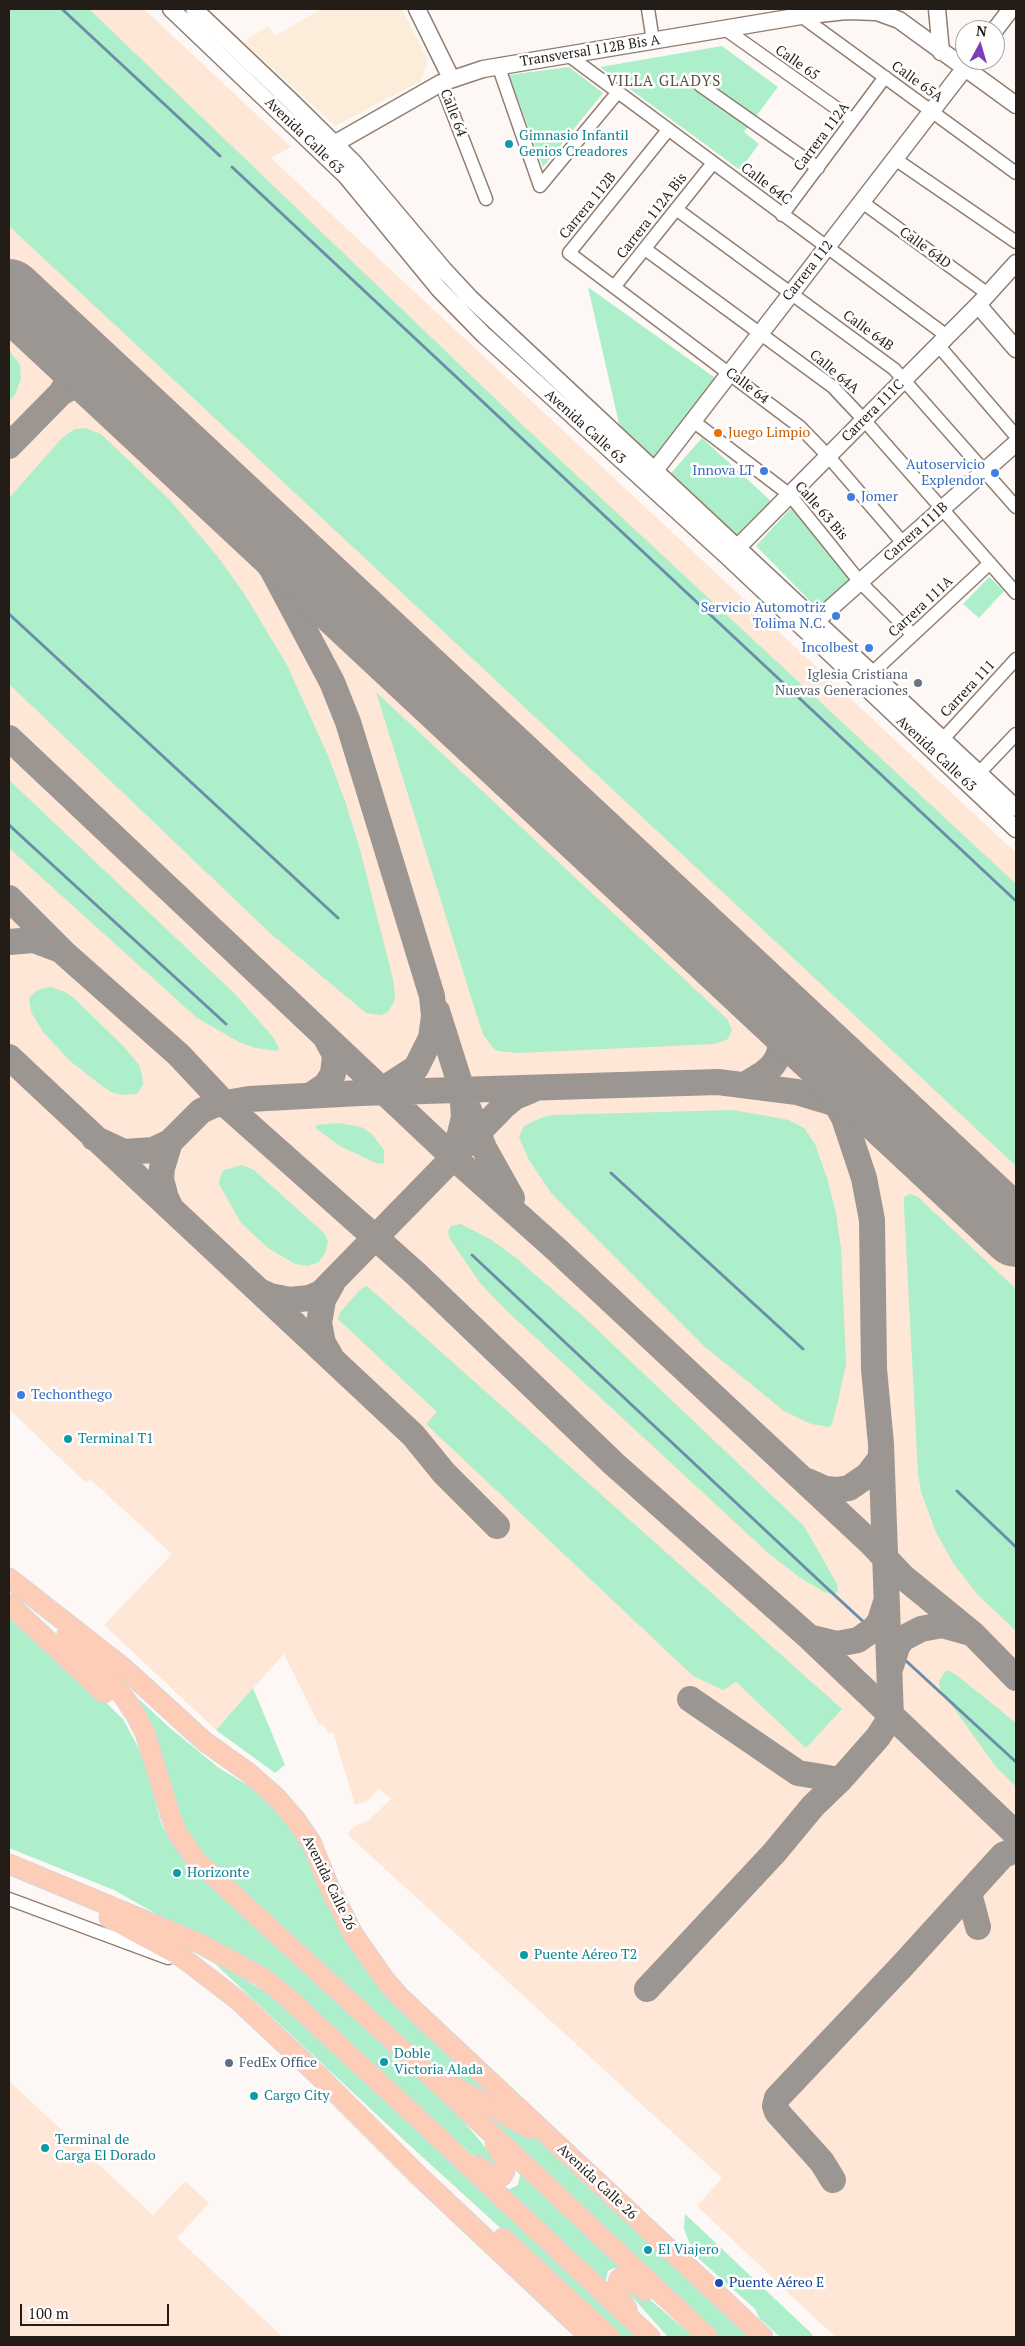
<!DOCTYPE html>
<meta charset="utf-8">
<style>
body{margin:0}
#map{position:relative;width:1025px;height:2346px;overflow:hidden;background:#fdf8f5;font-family:"PT Serif",serif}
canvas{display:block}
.frame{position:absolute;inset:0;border:10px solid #241d17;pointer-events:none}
.north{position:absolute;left:955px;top:20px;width:50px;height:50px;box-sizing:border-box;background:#fff;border:1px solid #a7a5a2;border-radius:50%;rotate:6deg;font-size:14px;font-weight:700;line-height:20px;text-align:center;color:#241d17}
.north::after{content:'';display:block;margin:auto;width:18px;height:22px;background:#7c3eb4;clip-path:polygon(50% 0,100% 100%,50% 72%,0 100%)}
.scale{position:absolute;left:20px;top:2304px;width:149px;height:22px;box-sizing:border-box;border:2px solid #241d17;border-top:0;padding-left:6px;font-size:15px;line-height:18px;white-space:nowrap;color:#241d17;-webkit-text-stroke:4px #fff;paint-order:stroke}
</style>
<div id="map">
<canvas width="1025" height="2346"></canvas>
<div class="frame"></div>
<div class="north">N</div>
<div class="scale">100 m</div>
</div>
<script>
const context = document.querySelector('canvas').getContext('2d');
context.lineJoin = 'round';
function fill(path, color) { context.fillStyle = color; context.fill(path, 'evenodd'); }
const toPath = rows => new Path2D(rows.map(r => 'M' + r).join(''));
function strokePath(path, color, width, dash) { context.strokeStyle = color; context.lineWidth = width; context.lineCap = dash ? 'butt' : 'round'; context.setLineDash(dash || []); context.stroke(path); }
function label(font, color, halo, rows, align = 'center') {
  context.font = font + ' "PT Serif",serif'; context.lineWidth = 5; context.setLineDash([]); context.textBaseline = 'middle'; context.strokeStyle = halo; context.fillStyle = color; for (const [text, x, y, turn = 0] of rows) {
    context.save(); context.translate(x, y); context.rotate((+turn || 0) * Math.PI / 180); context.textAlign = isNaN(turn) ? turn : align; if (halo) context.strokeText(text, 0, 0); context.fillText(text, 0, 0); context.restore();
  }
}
const built = toPath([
 [9,9,144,9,291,147,271,158,1016,853,1016,2337,836,2337,818,2321,697,2206,722,2178,347,1834,355,1826,369,1820,391,1799,379,1789,367,1801,355,1805,333,1732,329,1733,323,1724,319,1725,284,1654,216,1730,104,1625,172,1554,90,1479,86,1483,9,1409],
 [9,2081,153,2215,185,2181,209,2203,177,2238,283,2337,9,2337]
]);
const education = toPath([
 [321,9,402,9,428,60,421,81,335,126,244,42,268,26,275,36]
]);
const green = toPath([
 [9,9,89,9,530,432,1016,884,1016,1166,9,226],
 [722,46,778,87,744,132,759,144,740,170,600,67],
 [569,67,603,93,543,167,509,75],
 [588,287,718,380,655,459,619,424],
 [9,350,20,365,21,378,15,395,9,401],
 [86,428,101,434,169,499,218,557,245,595,287,665,329,758,345,801,359,846,393,979,395,995,394,1002,388,1012,380,1015,366,1013,270,933,9,684,9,498,63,437,75,429],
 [702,438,771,501,735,536,671,473],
 [792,507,850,581,817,608,756,546],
 [989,577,1004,591,979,618,963,604],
 [376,692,727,1019,732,1029,728,1039,715,1044,518,1053,498,1051,493,1048,483,1034,476,1013],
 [9,780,235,994,273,1037,279,1048,277,1051,256,1048,239,1042,197,1018,9,848],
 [51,987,65,992,73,997,125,1048,139,1065,142,1074,143,1085,137,1094,124,1095,113,1093,102,1086,70,1061,43,1032,31,1012,29,998,37,990],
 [733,1110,789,1120,804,1128,815,1144,827,1178,836,1213,841,1248,846,1364,838,1401,832,1424,829,1427,811,1424,784,1411,704,1346,551,1193,529,1160,519,1137,524,1126,543,1117,552,1115],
 [339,1123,361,1127,372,1134,384,1150,384,1163,378,1164,340,1146,315,1128,316,1125],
 [242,1165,254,1170,325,1234,328,1242,326,1251,319,1262,308,1266,295,1264,268,1248,241,1223,219,1184,221,1174,224,1170],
 [910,1194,918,1197,1016,1289,1016,1631,978,1595,953,1563,935,1530,921,1492,918,1473,904,1207,904,1197],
 [461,1224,490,1239,515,1257,585,1318,804,1526,837,1584,838,1592,833,1594,824,1592,799,1577,767,1552,507,1311,480,1283,450,1239,448,1232,451,1226],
 [367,1286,842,1709,806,1748,736,1682,723,1690,693,1676,426,1424,437,1412,338,1319,340,1312,362,1288],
 [9,1610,123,1719,138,1747,145,1765,162,1826,188,1864,457,2113,494,2158,499,2167,494,2171,484,2165,381,2071,181,1928,114,1890,9,1848],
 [946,1671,950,1671,959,1677,1016,1723,1016,1787,996,1767,940,1689,939,1681],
 [253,1688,285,1765,275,1773,216,1730],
 [130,1691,170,1728,219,1768,262,1794,291,1821,345,1933,514,2114,444,2072,398,2034,192,1846],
 [210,1959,272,1996,638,2337,620,2337,405,2141],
 [469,2102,546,2144,756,2337,718,2337],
 [521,2171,625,2268,614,2268,608,2271,604,2287,503,2192,518,2185],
 [685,2214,810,2332,814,2337,780,2337,760,2319,755,2309,699,2259,692,2249,684,2229],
 [630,2283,661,2309,693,2337,668,2337,626,2290,625,2284]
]);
const stream = toPath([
 [62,9,220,156],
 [232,167,1016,901],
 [9,614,338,918],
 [9,825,226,1024],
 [611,1173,803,1349],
 [472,1255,829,1590,1016,1762],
 [957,1491,1016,1547]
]);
const taxiway = toPath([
 [61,393,70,378,71,370,69,354,64,345],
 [9,446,61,393,70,388,77,386,95,386,107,388,115,392],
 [173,446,241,526,272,569,332,682,348,722,432,996,434,1016,431,1038,416,1068,382,1090],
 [9,738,452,1156,556,1249,872,1544,902,1576,973,1634,1016,1678],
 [9,898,64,953,179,1055,224,1103,415,1273,614,1464,809,1637,1016,1834],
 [9,942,34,940,58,949],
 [9,1057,413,1435,444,1473,497,1526],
 [746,1084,764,1073,772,1066,778,1057,783,1036,781,1013],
 [311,1095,326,1085,333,1074,335,1055,326,1038],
 [467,1105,484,1148,512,1198],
 [94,1138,124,1152,153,1150,170,1142,201,1111,214,1105,249,1099,360,1093,718,1082,797,1092,837,1104,898,1137,947,1169],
 [170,1142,162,1168,161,1179,166,1198,171,1208],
 [467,1144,504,1106,515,1097,532,1090],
 [261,1292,270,1296,290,1300,309,1298,321,1293,446,1165,457,1146,464,1117,462,1090,437,1011],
 [330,1355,323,1343,319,1323,323,1300,332,1284],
 [807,1481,825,1489,837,1490,849,1488,868,1475,881,1458,881,1450],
 [809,1637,837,1644,858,1640,875,1628,880,1621,886,1602],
 [891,1666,897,1647,902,1639,921,1629,942,1625,967,1632],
 [690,1699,798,1773,840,1780],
 [969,1893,978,1927],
 [647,1989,774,1853,813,1806,840,1780,878,1737,891,1717,881,1444,874,1369,872,1220,864,1178,844,1118,791,1023],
 [833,2180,822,2162,777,2112,775,2106,777,2098,903,1965,1003,1855,1016,1850]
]);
const runway = toPath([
 [9,293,1016,1233]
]);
const street = toPath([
 [648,9,653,41],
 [801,16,1016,173],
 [725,29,853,120],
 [568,55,947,336],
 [498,65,540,186],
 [441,83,486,199],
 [700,85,818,168],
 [668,130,569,253,800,427,828,456,903,543],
 [895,159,1016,242],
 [540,186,618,92],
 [862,202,988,294],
 [676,209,894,369,1016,507],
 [782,215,885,77],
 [645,249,833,387,864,420,1016,593],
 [614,287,713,163],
 [938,345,1016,436],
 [693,421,790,495,860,582,913,635],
 [872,673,990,563],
 [943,739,1016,659],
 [979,773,1016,734],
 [9,1899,168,1958]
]);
const secondary = toPath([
 [171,9,346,176,439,289,484,335,728,557,1016,829],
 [194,9,292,102,354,163,444,270,470,298,1016,808],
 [417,9,451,78],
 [937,9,941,52],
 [995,30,1011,9],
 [327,148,441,83,483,69,801,16,846,11,877,12,899,20,1016,105],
 [978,305,1016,349],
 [649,478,971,60],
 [731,554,978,305,1016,263],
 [816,621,1016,443]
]);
const primary = toPath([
 [9,1578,124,1668,204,1741,249,1773,275,1796,296,1820,311,1842,328,1884,353,1934,386,1981,400,1997,763,2337],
 [9,1604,104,1693],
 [67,1635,124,1697,137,1717,145,1733,172,1820,178,1834,196,1860,405,2052,708,2337],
 [9,1864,199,1943,262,1977,286,1996,437,2136,650,2337],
 [109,1918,183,1958,239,2001,320,2077,419,2176,590,2337],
 [454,2086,530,2129],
 [478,2166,494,2177,502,2176,505,2171,506,2164,495,2143],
 [503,2238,610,2337],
 [627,2309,616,2290,619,2279,622,2277,630,2279,645,2291]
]);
const markers = [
 [509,144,5,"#0f9aa8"],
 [718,433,5,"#e8710a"],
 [764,471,5,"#3f7fe0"],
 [995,473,5,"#3f7fe0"],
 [851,497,5,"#3f7fe0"],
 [836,616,5,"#3f7fe0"],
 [869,648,5,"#3f7fe0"],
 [918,683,5,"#6b7280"],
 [21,1395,5,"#3f7fe0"],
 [68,1439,5,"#0f9aa8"],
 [177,1873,5,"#0f9aa8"],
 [524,1955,5,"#0f9aa8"],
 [384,2062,5,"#0f9aa8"],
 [229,2063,5,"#5c6f8a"],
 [254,2096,5,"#0f9aa8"],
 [45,2148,5,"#0f9aa8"],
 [648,2250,5,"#0f9aa8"],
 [719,2283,5,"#1a4fb4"]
];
const streetNames = [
 ["Transversal 112B Bis A",590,51,-9],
 ["Calle 65",797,63,35],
 ["Calle 65A",917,82,36],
 ["Calle 64",453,113,69],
 ["Avenida Calle 63",304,136,44],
 ["Carrera 112A",822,137,-53],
 ["Calle 64C",766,184,37],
 ["Carrera 112B",588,206,-51],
 ["Carrera 112A Bis",652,216,-52],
 ["Calle 64D",925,248,36],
 ["Carrera 112",808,271,-52],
 ["Calle 64B",868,331,36],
 ["Calle 64A",834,372,40],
 ["Calle 64",747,386,37],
 ["Carrera 111C",873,411,-45],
 ["Avenida Calle 63",585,427,42],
 ["Calle 63 Bis",821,511,49],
 ["Carrera 111B",916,532,-42],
 ["Carrera 111A",921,607,-43],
 ["Carrera 111",968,689,-47],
 ["Avenida Calle 63",936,754,43],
 ["Avenida Calle 26",329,1883,64],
 ["Avenida Calle 26",597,2182,43]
];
const cultureNames = [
 ["Gimnasio Infantil",519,136],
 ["Genios Creadores",519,152],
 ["Terminal T1",78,1439],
 ["Horizonte",187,1873],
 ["Puente Aéreo T2",534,1955],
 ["Doble",394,2054],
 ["Victoria Alada",394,2070],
 ["Cargo City",264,2096],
 ["Terminal de",55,2140],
 ["Carga El Dorado",55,2156],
 ["El Viajero",658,2250]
];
const foodNames = [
 ["Juego Limpio",728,433]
];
const shopNames = [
 ["Autoservicio",985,465],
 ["Explendor",985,481],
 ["Innova LT",754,471],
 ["Jomer",861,497,"left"],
 ["Servicio Automotriz",826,608],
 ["Tolima N.C.",826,624],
 ["Incolbest",859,648],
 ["Techonthego",31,1395,"left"]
];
const worshipNames = [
 ["Iglesia Cristiana",908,675],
 ["Nuevas Generaciones",908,691]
];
const serviceNames = [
 ["FedEx Office",239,2063]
];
const transitNames = [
 ["Puente Aéreo E",729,2283]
];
const neighbourhoodNames = [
 ["VILLA GLADYS",664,82]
];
fill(built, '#fee7d6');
fill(education, '#fbedd9');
fill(green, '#adefca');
strokePath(stream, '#6b8dab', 3);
strokePath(taxiway, '#9c9692', 26);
strokePath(runway, '#9c9692', 68);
strokePath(street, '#917e70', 15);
strokePath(secondary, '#917e70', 19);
strokePath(primary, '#d8d6d5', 21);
strokePath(street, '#fff', 12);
strokePath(secondary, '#fff', 16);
strokePath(primary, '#fecdb8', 19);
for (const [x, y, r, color] of markers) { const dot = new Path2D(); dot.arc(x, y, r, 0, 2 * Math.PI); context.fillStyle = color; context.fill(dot); strokePath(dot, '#fff', 2); }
label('14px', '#241d17', '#fff', streetNames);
label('14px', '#0d838f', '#fff', cultureNames, 'left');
label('14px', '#c56008', '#fff', foodNames, 'left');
label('14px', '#366cbe', '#fff', shopNames, 'right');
label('14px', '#5b616d', '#fff', worshipNames, 'right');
label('14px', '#4e5e75', '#fff', serviceNames, 'left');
label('14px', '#164399', '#fff', transitNames, 'left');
context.letterSpacing = '1px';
label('15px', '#5e4d3f', '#fff', neighbourhoodNames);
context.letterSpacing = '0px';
</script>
